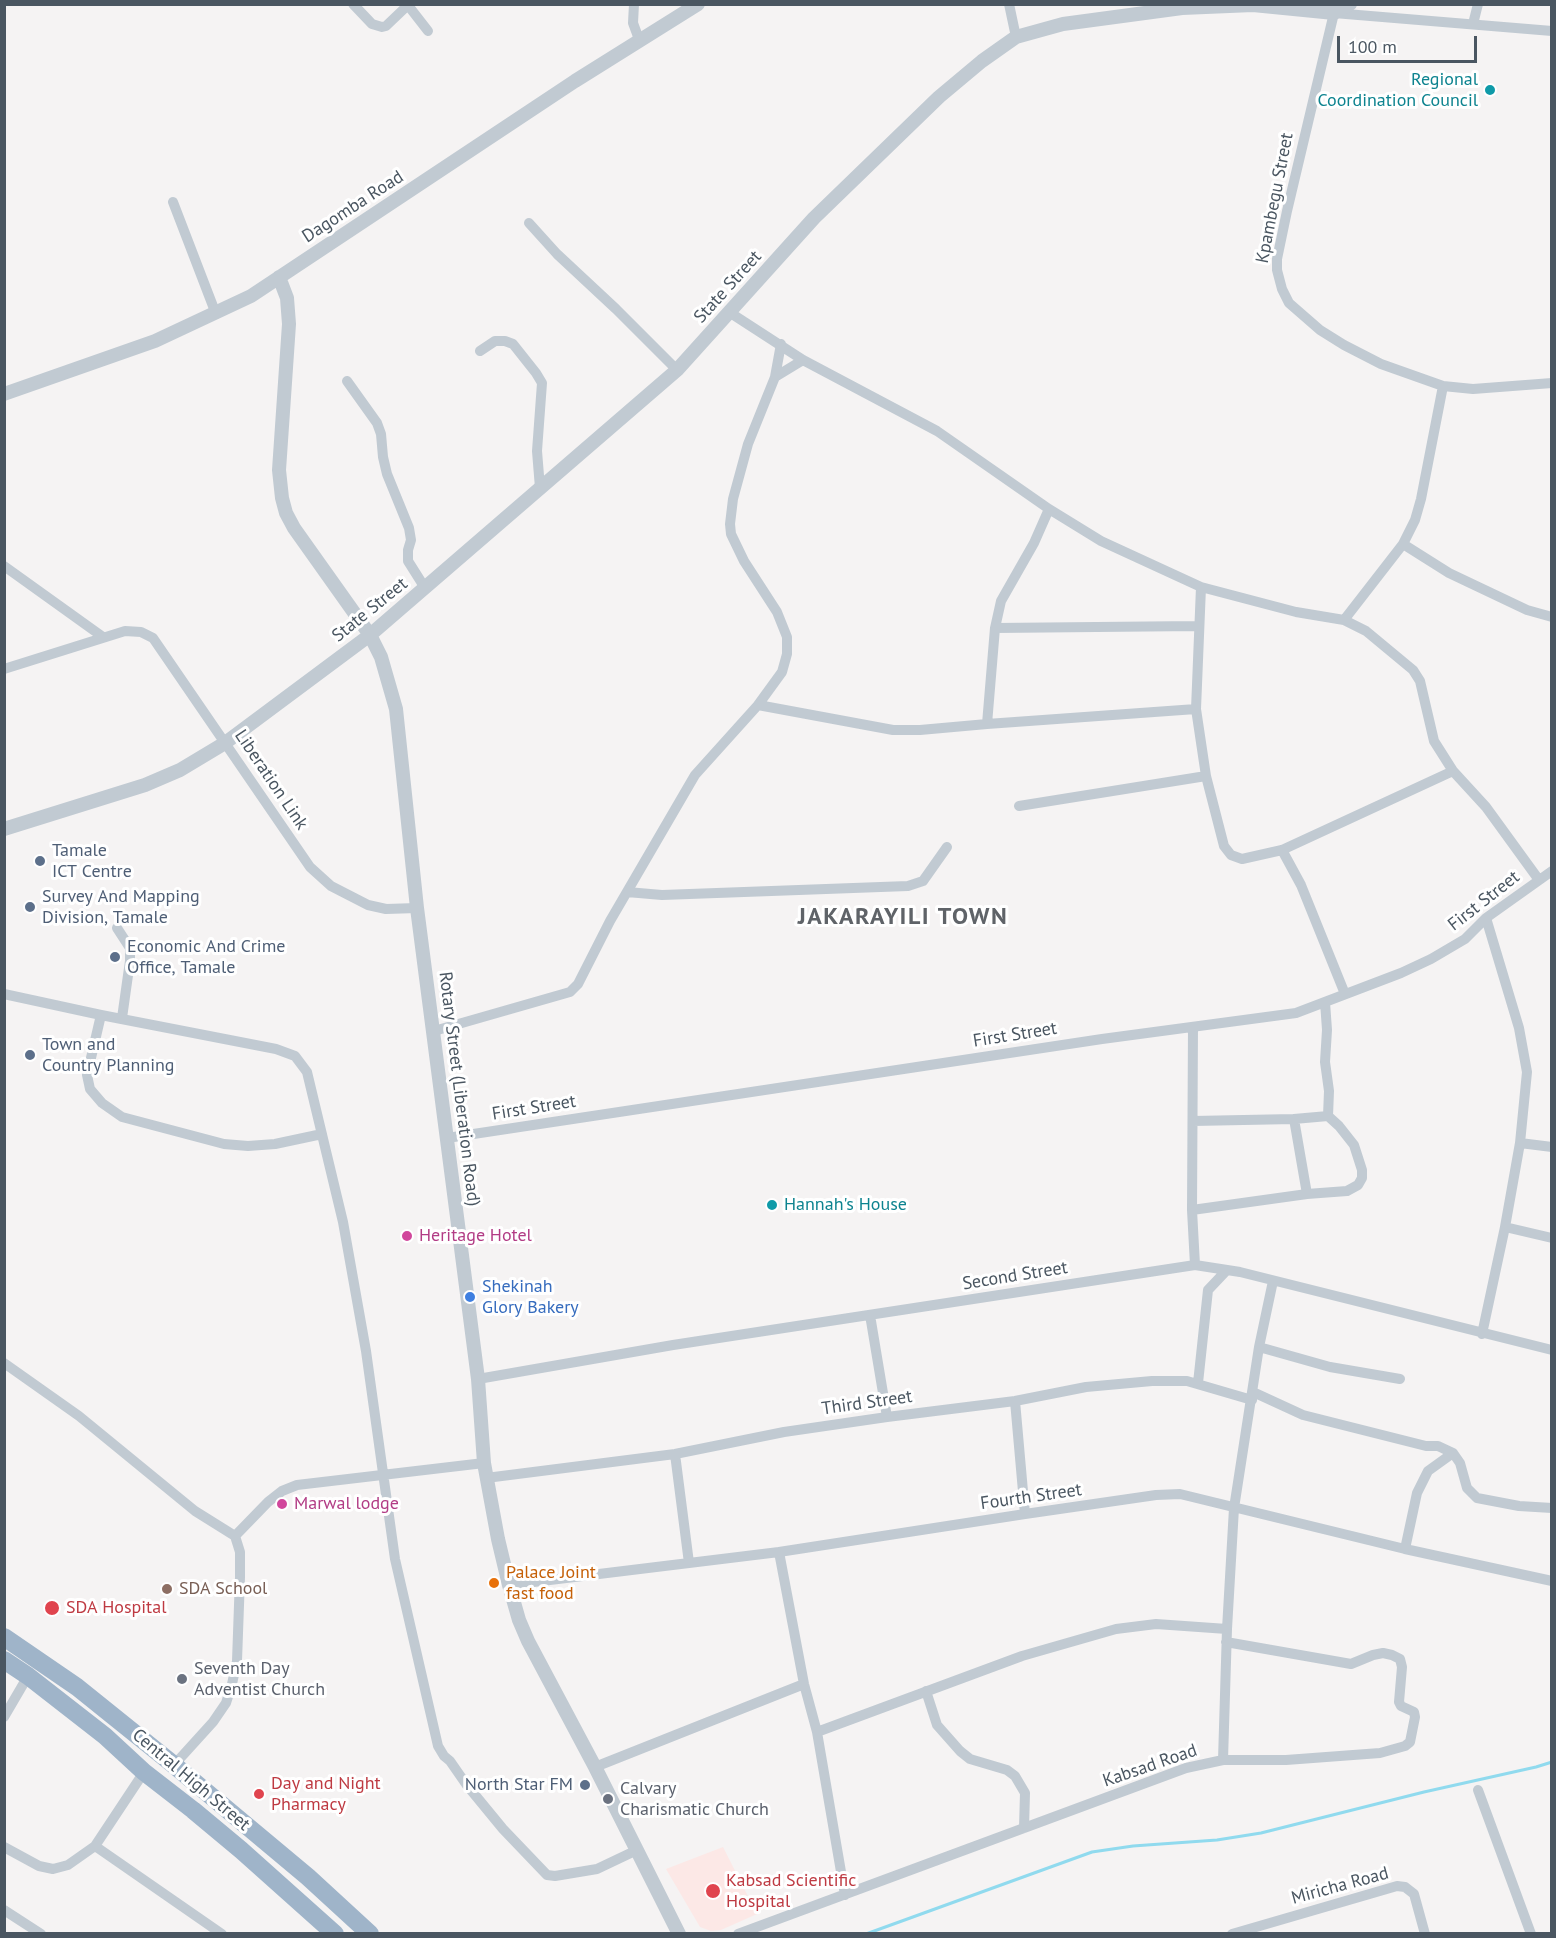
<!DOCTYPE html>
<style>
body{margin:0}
#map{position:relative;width:1556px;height:1938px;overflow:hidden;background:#f5f3f3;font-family:"PT Sans",sans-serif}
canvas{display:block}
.frame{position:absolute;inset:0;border:6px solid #4a5661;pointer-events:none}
.scale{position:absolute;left:1337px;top:36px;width:140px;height:27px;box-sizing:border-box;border:3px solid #4a5661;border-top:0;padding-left:8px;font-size:18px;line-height:21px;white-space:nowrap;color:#4a5661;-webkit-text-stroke:4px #fff;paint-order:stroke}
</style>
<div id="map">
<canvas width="1556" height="1938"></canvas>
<div class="frame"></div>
<div class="scale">100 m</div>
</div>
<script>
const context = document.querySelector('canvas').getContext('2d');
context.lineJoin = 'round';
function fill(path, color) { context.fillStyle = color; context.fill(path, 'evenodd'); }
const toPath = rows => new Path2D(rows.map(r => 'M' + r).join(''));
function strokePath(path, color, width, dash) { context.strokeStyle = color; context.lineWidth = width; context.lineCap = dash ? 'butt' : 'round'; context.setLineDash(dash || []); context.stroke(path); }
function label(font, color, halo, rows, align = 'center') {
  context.font = font + ' "PT Sans",sans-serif'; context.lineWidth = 6; context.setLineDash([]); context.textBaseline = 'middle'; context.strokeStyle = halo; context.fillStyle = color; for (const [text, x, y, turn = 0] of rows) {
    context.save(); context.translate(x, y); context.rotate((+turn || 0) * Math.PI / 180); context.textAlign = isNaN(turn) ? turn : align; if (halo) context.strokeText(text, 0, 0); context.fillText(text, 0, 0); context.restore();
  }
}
const medical = toPath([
 [723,1847,757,1914,721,1930,711,1931,700,1927,666,1869]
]);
const stream = toPath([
 [866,1934,1092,1852,1133,1846,1217,1840,1261,1833,1424,1792,1536,1767,1552,1762]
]);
const minor = toPath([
 [353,4,372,24,382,27,386,26,408,5],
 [407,4,428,31],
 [634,4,633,23,640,42],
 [1009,4,1016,37],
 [1473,24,1478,4],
 [1552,31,1334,13,1287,211,1277,259,1277,270,1282,289,1289,303,1320,330,1344,345,1381,364,1443,386,1473,389,1552,383],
 [173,202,216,314],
 [529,223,557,254,616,309,677,370],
 [729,312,803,360,937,431,1049,509,1101,541,1201,587,1296,612,1344,620,1366,631,1413,670,1420,681,1434,741,1453,771,1486,807,1539,880],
 [480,351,495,341,505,341,513,344,536,373,542,383,537,451,540,488],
 [775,377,803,360],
 [347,381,377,423,381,434,383,457,387,474,409,528,411,540,408,550,408,561,425,588],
 [1403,544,1449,573,1527,610,1552,617],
 [4,566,103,637],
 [1201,587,1196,709,1206,776,1224,846,1231,855,1242,859,1282,850,1453,771],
 [1344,620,1403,544,1415,520,1421,499,1443,386],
 [995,628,1198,626],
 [4,669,125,631,141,632,153,638,310,867,331,886,368,905,386,909,417,908],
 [758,705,893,730,920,730,987,724,1196,709],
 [987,724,995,628,1001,601,1034,543,1049,509],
 [1019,806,1206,776],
 [1282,850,1301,885,1345,994],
 [627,892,662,895,908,886,923,881,947,847],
 [117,928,130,948,130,961,122,1018],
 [4,994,101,1015,276,1049,295,1056,307,1072,343,1222,366,1351,395,1559,438,1746,444,1756,450,1761,466,1784,503,1829,547,1875,555,1876,597,1869,637,1850],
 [101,1015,87,1075,90,1089,102,1103,122,1117,224,1144,248,1146,275,1144,322,1134],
 [1193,1027,1192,1210,1195,1265],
 [434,1031,563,994,570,992,578,984,610,921,695,775,758,705,782,672,787,654,787,637,777,612,744,561,731,534,730,524,733,499,748,444,775,377,781,344],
 [1294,1119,1307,1194],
 [1193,1121,1294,1119,1328,1116,1329,1091,1325,1062,1327,1030,1325,1002],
 [447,1138,1102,1039,1296,1013,1401,973,1431,959,1465,939,1486,918,1552,871],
 [1520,1143,1552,1147],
 [1192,1210,1307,1194,1347,1191,1358,1185,1362,1178,1362,1170,1354,1145,1339,1126,1328,1116],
 [1505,1227,1552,1238],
 [870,1315,887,1417],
 [1482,1334,1505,1227,1520,1143,1527,1072,1519,1028,1486,918],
 [1259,1347,1330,1367,1400,1379],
 [4,1363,79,1416,195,1511,235,1536,268,1502,282,1491,297,1485,484,1463],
 [478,1379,673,1345,1195,1265,1240,1272,1552,1350],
 [1198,1383,1208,1290,1226,1271],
 [1253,1392,1303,1415,1426,1446,1438,1446,1453,1453,1460,1463,1467,1488,1477,1498,1519,1506,1552,1508],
 [1015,1401,1025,1514],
 [675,1454,689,1563],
 [486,1478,675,1454,784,1432,887,1417,1015,1401,1086,1387,1152,1381,1187,1381,1252,1400],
 [1405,1549,1417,1493,1428,1471,1453,1453],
 [779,1552,804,1684,817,1732,845,1895],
 [509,1585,779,1552,1025,1514,1156,1495,1180,1494,1405,1549,1552,1581],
 [926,1691,937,1725,960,1751,970,1759,1007,1770,1015,1776,1025,1793,1024,1828],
 [4,1717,28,1676],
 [817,1732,1022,1656,1116,1629,1156,1624,1227,1629],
 [1223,1760,1286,1760,1380,1753,1405,1746,1410,1742,1415,1717,1414,1712,1401,1706,1399,1702,1402,1667,1400,1659,1392,1655,1383,1653,1373,1655,1351,1664,1226,1642],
 [174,1765,213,1722,226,1703,232,1684,237,1661,240,1577,240,1552,235,1536],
 [595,1767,804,1684],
 [1478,1790,1531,1934],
 [95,1846,222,1934],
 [4,1847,39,1866,53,1869,68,1865,95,1846,144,1772],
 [4,1910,41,1934],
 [738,1934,1186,1768,1223,1760,1227,1629,1234,1508,1259,1347,1273,1281],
 [1232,1934,1397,1886,1405,1887,1414,1894,1425,1934]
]);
const tertiary = toPath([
 [279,277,287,298,289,324,279,470,282,498,286,513,294,528,370,635,381,657,396,709,417,908,478,1379,484,1463,498,1539,509,1585,519,1620,528,1641,595,1767,679,1934],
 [4,394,155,341,251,296,575,81,698,4],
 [4,829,145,785,180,770,225,743,370,635,677,370,814,218,939,97,982,61,1016,37,1063,24,1182,8,1253,5,1334,13,1350,4]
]);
const trunk = toPath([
 [4,1637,77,1687,174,1765,308,1877,370,1934],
 [4,1660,28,1676,105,1736,144,1772,193,1810,241,1850,335,1934]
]);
const markers = [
 [1490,90,6,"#0f9aa8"],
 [40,861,6,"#5c6f8a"],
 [30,907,6,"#5c6f8a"],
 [115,957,6,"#5c6f8a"],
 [30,1055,6,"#5c6f8a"],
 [772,1205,6,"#0f9aa8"],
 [407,1236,6,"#d1479c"],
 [470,1297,6,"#3f7fe0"],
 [282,1504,6,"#d1479c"],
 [494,1583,6,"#e8710a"],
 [167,1589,6,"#8d6e63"],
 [52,1608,8,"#e0444e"],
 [182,1679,6,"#6b7280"],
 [585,1785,6,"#5c6f8a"],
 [259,1794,6,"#e0444e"],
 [608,1799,6,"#6b7280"],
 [713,1891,8,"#e0444e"]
];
const cultureNames = [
 ["Regional",1478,80],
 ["Coordination Council",1478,101],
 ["Hannah's House",784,1205,"left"]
];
const streetNames = [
 ["Kpambegu Street",1275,198,-79],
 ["Dagomba Road",353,207,-33],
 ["State Street",728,287,-48],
 ["State Street",370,610,-39],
 ["Liberation Link",271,780,56],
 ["First Street",1484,901,-38],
 ["First Street",1015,1035,-9],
 ["Rotary Street (Liberation Road)",459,1089,83],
 ["First Street",534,1108,-9],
 ["Second Street",1015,1276,-9],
 ["Third Street",867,1403,-8],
 ["Fourth Street",1031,1497,-8],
 ["Kabsad Road",1150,1766,-19],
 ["Central High Street",191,1780,40],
 ["Miricha Road",1340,1886,-15]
];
const serviceNames = [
 ["Tamale",52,851],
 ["ICT Centre",52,872],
 ["Survey And Mapping",42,897],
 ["Division, Tamale",42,918],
 ["Economic And Crime",127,947],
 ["Office, Tamale",127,968],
 ["Town and",42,1045],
 ["Country Planning",42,1066],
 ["North Star FM",573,1785,"right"]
];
const hotelNames = [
 ["Heritage Hotel",419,1236],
 ["Marwal lodge",294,1504]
];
const shopNames = [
 ["Shekinah",482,1287],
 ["Glory Bakery",482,1308]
];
const foodNames = [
 ["Palace Joint",506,1573],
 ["fast food",506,1594]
];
const educationNames = [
 ["SDA School",179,1589]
];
const healthNames = [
 ["SDA Hospital",66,1608],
 ["Day and Night",271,1784],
 ["Pharmacy",271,1805],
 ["Kabsad Scientific",726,1881],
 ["Hospital",726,1902]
];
const worshipNames = [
 ["Seventh Day",194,1669],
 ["Adventist Church",194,1690],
 ["Calvary",620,1789],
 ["Charismatic Church",620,1810]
];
const districtNames = [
 ["JAKARAYILI TOWN",903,917]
];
fill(medical, '#fce8e6');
strokePath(stream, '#90daee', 3);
strokePath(minor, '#c1cad2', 10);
strokePath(tertiary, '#c1cad2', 14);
strokePath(trunk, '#9fb4c9', 18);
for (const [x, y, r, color] of markers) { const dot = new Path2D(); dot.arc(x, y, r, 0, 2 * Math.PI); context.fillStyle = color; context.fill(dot); strokePath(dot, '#fff', 2); }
label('18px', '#0d838f', '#fff', cultureNames, 'right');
label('18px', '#4a5661', '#fff', streetNames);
label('18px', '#4e5e75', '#fff', serviceNames, 'left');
label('18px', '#b23c85', '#fff', hotelNames, 'left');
label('18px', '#366cbe', '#fff', shopNames, 'left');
label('18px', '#c56008', '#fff', foodNames, 'left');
label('18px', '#785e54', '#fff', educationNames, 'left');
label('18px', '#be3a42', '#fff', healthNames, 'left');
label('18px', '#5b616d', '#fff', worshipNames, 'left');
context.letterSpacing = '1.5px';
label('bold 24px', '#5f6368', '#fff', districtNames);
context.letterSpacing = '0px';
</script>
